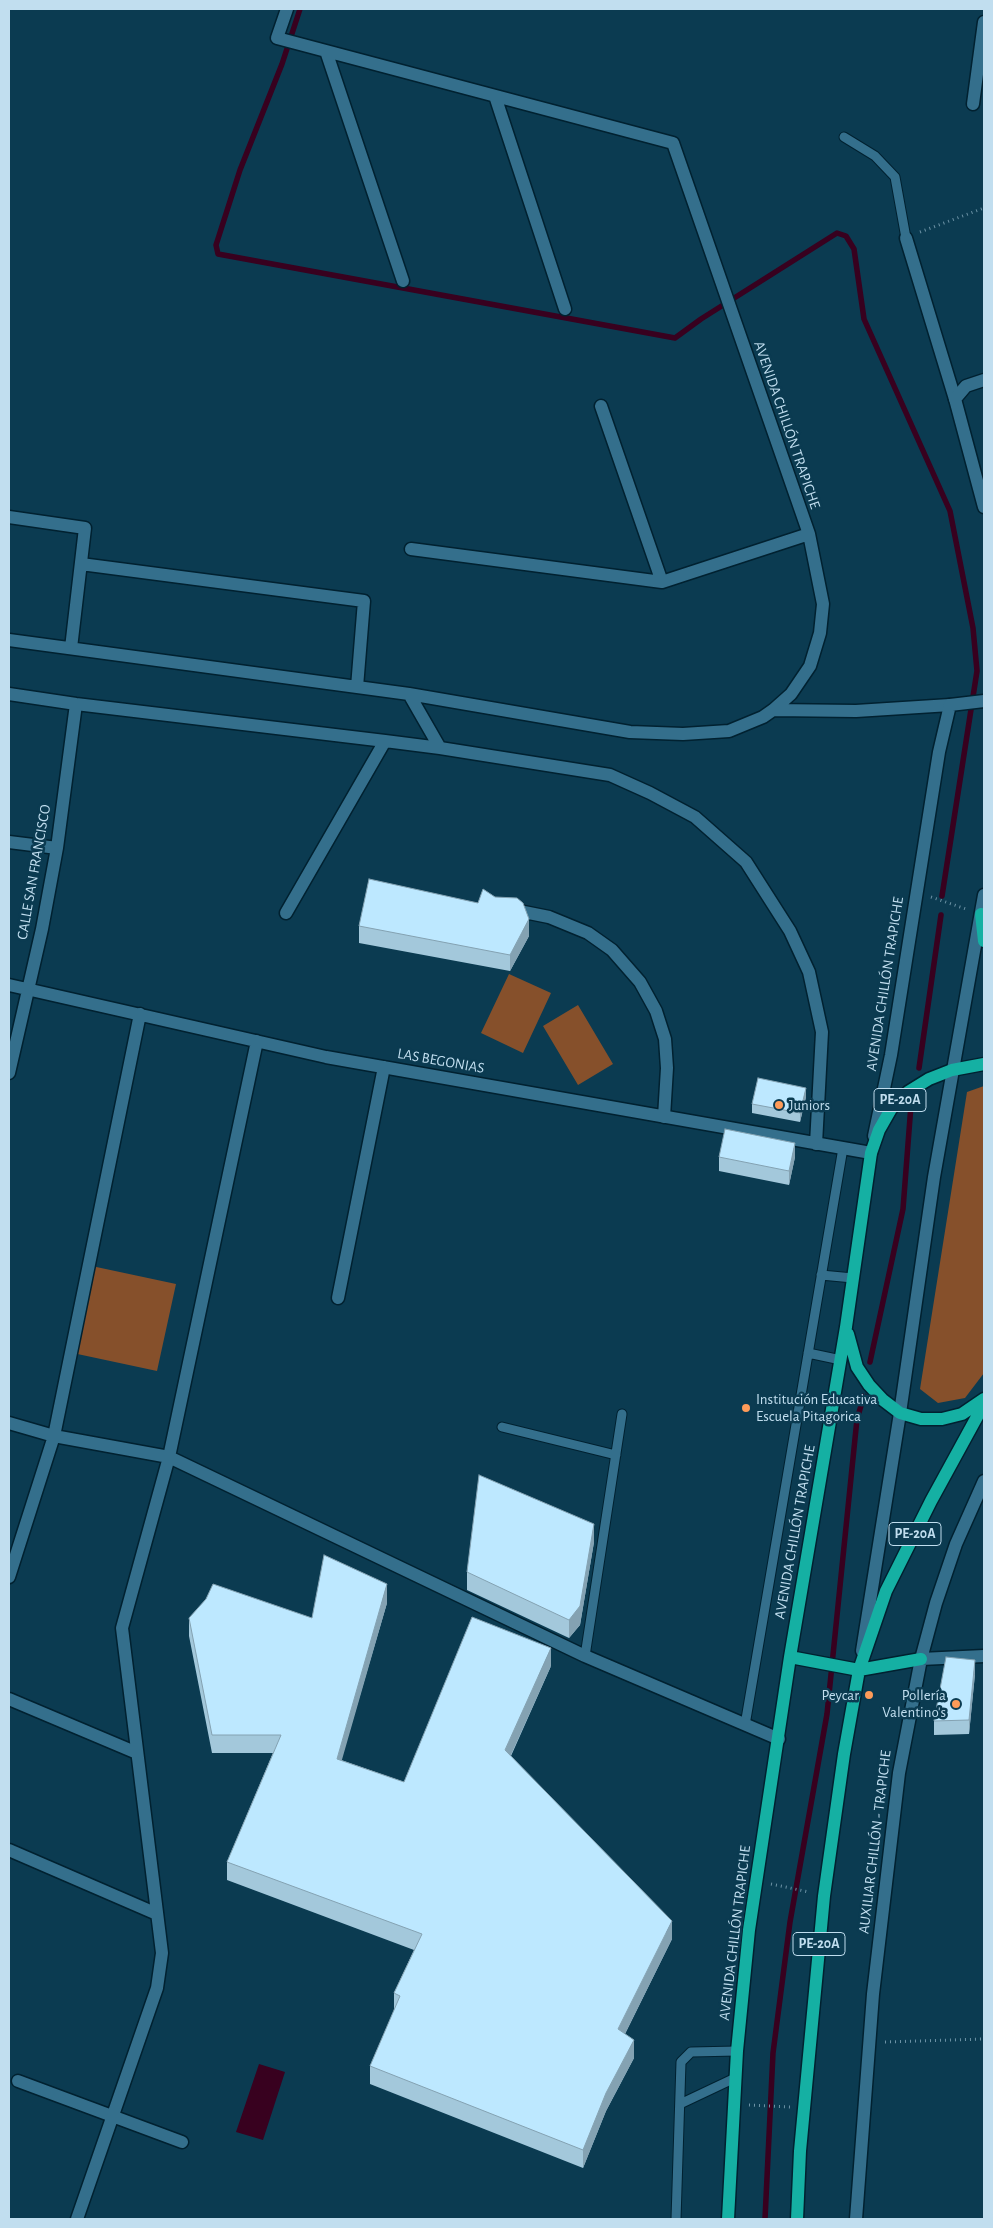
<!DOCTYPE html>
<meta charset="utf-8">
<style>
body{margin:0}
#map{position:relative;width:993px;height:2228px;overflow:hidden;background:#0b3b51;font-family:"Alegreya Sans",sans-serif}
canvas{display:block}
.frame{position:absolute;inset:0;border:10px solid #c1deef;pointer-events:none}
</style>
<div id="map">
<canvas width="993" height="2228"></canvas>
<div class="frame"></div>
</div>
<script>
const context = document.querySelector('canvas').getContext('2d');
context.lineJoin = 'round';
function fill(path, color) { context.fillStyle = color; context.fill(path, 'evenodd'); }
const toPath = rows => new Path2D(rows.map(r => 'M' + r).join(''));
function strokePath(path, color, width, dash) { context.strokeStyle = color; context.lineWidth = width; context.lineCap = dash ? 'butt' : 'round'; context.setLineDash(dash || []); context.stroke(path); }
function label(font, color, halo, rows, align = 'center') {
  context.font = font + ' "Alegreya Sans",sans-serif'; context.lineWidth = 5; context.setLineDash([]); context.textBaseline = 'middle'; context.strokeStyle = halo; context.fillStyle = color; for (const [text, x, y, turn = 0] of rows) {
    context.save(); context.translate(x, y); context.rotate((+turn || 0) * Math.PI / 180); context.textAlign = isNaN(turn) ? turn : align; if (halo) context.strokeText(text, 0, 0); context.fillText(text, 0, 0); context.restore();
  }
}
const green = toPath([
 [509,974,551,993,523,1053,481,1033],
 [578,1005,613,1064,578,1085,543,1026],
 [984,1086,984,1373,965,1398,938,1403,920,1389,967,1092],
 [87,1265,176,1284,157,1371,68,1352]
]);
const water = toPath([
 [259,2064,285,2072,263,2140,236,2132]
]);
const stream = toPath([
 [300,9,282,64,240,170,216,245,218,254,675,338,701,319,837,233,846,236,854,249,864,319,950,511,973,628,977,671,942,896],
 [919,1068,941,915],
 [870,1362,903,1209,911,1105],
 [765,2219,773,2053,790,1922,827,1714,857,1419,864,1396]
]);
const path = toPath([
 [920,232,984,208],
 [931,897,966,909],
 [771,1884,809,1892],
 [885,2042,984,2039],
 [749,2105,790,2107]
]);
const service = toPath([
 [844,137,875,156,895,177,906,238],
 [821,1275,853,1278],
 [808,1353,841,1360],
 [502,1427,616,1455],
 [585,1656,622,1414],
 [745,1725,843,1148],
 [680,2104,735,2078],
 [676,2219,681,2062,691,2052,737,2051]
]);
const minor = toPath([
 [326,51,403,281],
 [495,96,565,309],
 [973,104,984,22],
 [906,238,955,399],
 [601,406,662,582],
 [9,517,85,528,71,648],
 [411,549,662,582,809,534],
 [81,564,364,601,357,687],
 [9,640,409,694,630,732,683,734,729,731,763,717,773,710,791,694,810,666,820,633,823,604,809,534,673,143,277,38,287,9],
 [9,694,76,704,385,741],
 [409,694,440,748,610,775,650,793,695,817,746,862,790,931,809,972,822,1032,816,1144],
 [773,710,856,711,950,705],
 [9,842,57,848],
 [524,912,549,917,588,933,612,950,640,982,656,1011,665,1039,667,1068,664,1117],
 [286,913,385,741,440,748],
 [9,985,326,1057,871,1153],
 [9,1073,42,929,57,848,76,704],
 [338,1298,384,1067],
 [9,1423,54,1436,169,1457,585,1656,779,1739],
 [9,1577,54,1436,140,1014],
 [921,1659,984,1656],
 [9,1699,137,1753],
 [9,1850,157,1914],
 [18,2081,182,2142],
 [77,2219,157,1988,162,1953,122,1628,169,1457,257,1041],
 [856,2219,873,1994,899,1773,921,1659,936,1603,956,1544,984,1481]
]);
const tertiary = toPath([
 [984,380,966,386,955,399,984,507],
 [874,1136,891,1055,939,752,950,705,984,701],
 [862,1651,900,1413,934,1177,984,895]
]);
const primary = toPath([
 [981,914,984,941],
 [848,1334,857,1367,869,1385,883,1400,900,1413,921,1419,942,1419,962,1414,984,1399],
 [790,1657,859,1670,921,1659],
 [728,2219,737,2051,749,1930,790,1657,846,1327,871,1153,879,1130,891,1109,908,1092,929,1079,952,1070,984,1064],
 [797,2219,800,2151,824,1896,844,1754,859,1670,886,1591,931,1501,984,1404]
]);
const wall = toPath([
 [478,903,529,936,510,971,359,943,359,926],
 [806,1097,800,1122,752,1113,752,1104],
 [719,1157,795,1157,789,1185,719,1171],
 [594,1542,580,1625,569,1638,467,1590,467,1572],
 [387,1603,341,1760,404,1782,551,1666,511,1756,672,1939,625,2034,634,2058,606,2111,583,2168,370,2084,370,2066,394,2011,394,1993,414,1950,227,1880,227,1862,273,1753,212,1753,189,1636,189,1618,312,1618],
 [975,1674,969,1734,934,1735,934,1721]
]);
const shadedWall = toPath([
 [529,919,529,936,510,971,510,955],
 [806,1088,806,1097,800,1122,800,1113],
 [795,1143,795,1157,789,1185,789,1171],
 [594,1524,594,1542,580,1625,569,1638,569,1620],
 [387,1584,387,1603,337,1777,337,1759],
 [551,1648,551,1666,505,1768,505,1750],
 [975,1660,975,1674,969,1734,969,1720],
 [672,1921,672,1939,618,2048,618,2029],
 [634,2040,634,2058,606,2111,583,2168,583,2150,606,2093]
]);
const building = toPath([
 [369,879,478,903,483,889,495,897,517,898,523,903,529,919,510,955,359,926,369,879],
 [758,1078,806,1088,800,1113,752,1104,758,1078],
 [725,1129,795,1143,789,1171,719,1157,725,1129],
 [479,1475,594,1524,580,1606,569,1620,467,1572,479,1475],
 [324,1555,387,1584,337,1759,404,1782,472,1617,551,1648,505,1750,672,1921,618,2029,634,2040,606,2093,583,2150,370,2066,400,1996,394,1993,422,1934,227,1862,281,1735,212,1735,189,1618,206,1599,213,1584,312,1618,324,1555],
 [946,1657,975,1660,969,1720,934,1721,946,1657]
]);
const markers = [
 [779,1105,5,"#fe9b59"],
 [746,1408,5,"#fe9b59"],
 [869,1695,5,"#fe9b59"],
 [956,1704,5,"#fe9b59"]
];
const shields = [
 [900,1100,52],
 [915,1534,52],
 [819,1944,52]
];
const shieldNames = [
 ["PE-20A",900,1100],
 ["PE-20A",915,1534],
 ["PE-20A",819,1944]
];
const streetNames = [
 ["AVENIDA CHILLÓN TRAPICHE",787,425,71],
 ["CALLE SAN FRANCISCO",34,872,-80],
 ["AVENIDA CHILLÓN TRAPICHE",885,984,-81],
 ["LAS BEGONIAS",441,1061,10],
 ["AVENIDA CHILLÓN TRAPICHE",795,1532,-80],
 ["AUXILIAR CHILLÓN - TRAPICHE",875,1842,-83],
 ["AVENIDA CHILLÓN TRAPICHE",735,1933,-83]
];
const poiNames = [
 ["Juniors",789,1105],
 ["Institución Educativa",756,1399],
 ["Escuela Pitagorica",756,1416],
 ["Peycar",859,1695,"right"],
 ["Pollería",946,1695,"right"],
 ["Valentino's",946,1712,"right"]
];
fill(green, '#86502b');
fill(water, '#38011f');
strokePath(stream, '#38011f', 5.5);
strokePath(service, '#012130', 11);
strokePath(minor, '#012130', 15);
strokePath(tertiary, '#012130', 15);
strokePath(primary, '#012130', 15);
strokePath(path, '#6d93a6', 3, [1, 4]);
strokePath(service, '#346f8c', 9);
strokePath(minor, '#346f8c', 12);
strokePath(tertiary, '#346f8c', 12);
strokePath(primary, '#15b0a3', 12);
fill(wall, '#a3c8db');
fill(shadedWall, '#84a2b2');
fill(building, '#bde8ff');
strokePath(building, '#84a2b2', 1);
for (const [x, y, r, color] of markers) { const dot = new Path2D(); dot.arc(x, y, r, 0, 2 * Math.PI); context.fillStyle = color; context.fill(dot); strokePath(dot, '#0b3b51', 2); }
for (const [x, y, w] of shields) { const box = new Path2D(); box.roundRect(x - w / 2, y - 11.5, w, 23, 4); context.fillStyle = '#0b3b51'; context.fill(box); strokePath(box, '#c1deef', 1); }
label('bold 14px', '#c1deef', null, shieldNames);
label('15px', '#c1deef', '#0b3b51', streetNames);
label('15px', '#c1deef', '#0b3b51', poiNames, 'left');
</script>
